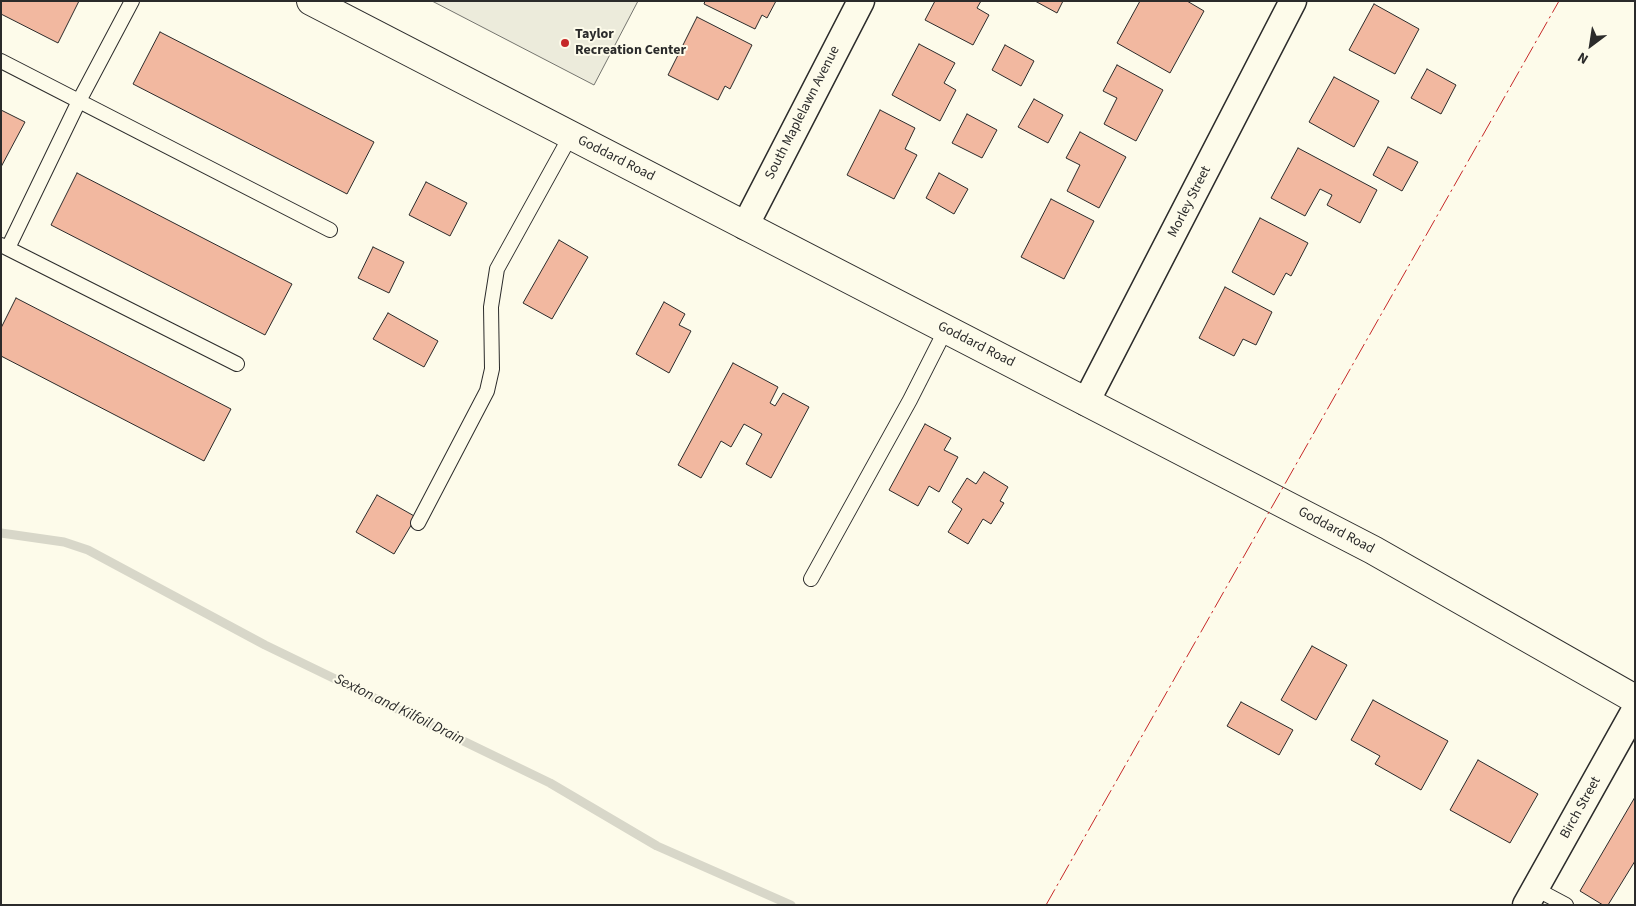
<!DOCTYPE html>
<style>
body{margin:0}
#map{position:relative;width:1636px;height:906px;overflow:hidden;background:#fdfbea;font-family:"Source Sans 3",sans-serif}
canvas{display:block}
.frame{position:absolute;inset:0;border:2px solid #2b2b2b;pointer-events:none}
.north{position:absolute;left:1566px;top:20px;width:50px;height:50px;-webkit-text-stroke:4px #fdfbea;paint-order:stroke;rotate:211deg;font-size:14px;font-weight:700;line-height:20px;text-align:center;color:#2b2b2b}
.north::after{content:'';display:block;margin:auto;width:18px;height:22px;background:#2b2b2b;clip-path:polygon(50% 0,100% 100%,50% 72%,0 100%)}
</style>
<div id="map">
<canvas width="1636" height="906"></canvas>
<div class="frame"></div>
<div class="north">N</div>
</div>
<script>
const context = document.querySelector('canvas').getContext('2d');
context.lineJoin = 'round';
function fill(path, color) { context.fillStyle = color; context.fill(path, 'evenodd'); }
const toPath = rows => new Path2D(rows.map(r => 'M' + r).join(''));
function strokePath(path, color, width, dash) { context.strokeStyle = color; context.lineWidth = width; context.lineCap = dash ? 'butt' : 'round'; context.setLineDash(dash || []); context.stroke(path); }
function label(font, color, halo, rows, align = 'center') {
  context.font = font + ' "Source Sans 3",sans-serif'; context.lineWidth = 4; context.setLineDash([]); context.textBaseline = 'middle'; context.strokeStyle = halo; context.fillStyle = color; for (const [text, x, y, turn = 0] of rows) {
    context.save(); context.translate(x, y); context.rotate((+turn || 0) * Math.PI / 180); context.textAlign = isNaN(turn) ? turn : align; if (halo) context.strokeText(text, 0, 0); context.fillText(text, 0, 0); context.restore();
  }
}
const green = toPath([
 [432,1,638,1,594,85,432,1]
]);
const stream = toPath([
 [1,533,64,542,88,550,265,645,550,783,657,846,791,905]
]);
const building = toPath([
 [1,1,79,1,58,43,1,14,1,1],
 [705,1,776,1,767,18,762,15,755,29,704,4,705,1],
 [935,1,981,1,977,8,989,15,973,45,925,20,935,1],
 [1035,1,1063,1,1057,13,1035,1],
 [1140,1,1187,1,1204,11,1170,73,1117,43,1140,1],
 [1374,4,1419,29,1395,74,1349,50,1374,4],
 [697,17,752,45,730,89,725,86,718,100,668,75,697,17],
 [160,32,374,142,347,194,133,84,160,32],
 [919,44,955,63,944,83,956,90,940,121,892,95,919,44],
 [1005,45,1034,61,1021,86,992,70,1005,45],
 [1117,65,1163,90,1136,141,1104,124,1117,98,1103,91,1117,65],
 [1427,69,1456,85,1441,114,1411,98,1427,69],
 [1334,77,1379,101,1354,147,1309,122,1334,77],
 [1034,99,1063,115,1048,143,1018,127,1034,99],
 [1,110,25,122,1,167,1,110],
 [880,110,915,128,905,149,917,155,894,199,847,175,880,110],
 [967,114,997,130,982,158,952,143,967,114],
 [1080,132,1126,157,1099,208,1067,191,1080,165,1066,158,1080,132],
 [1388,147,1418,162,1402,191,1373,175,1388,147],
 [1298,148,1377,190,1360,223,1327,205,1332,195,1320,189,1305,216,1271,198,1298,148],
 [77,173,292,284,265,335,51,225,77,173],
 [939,173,968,189,954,214,926,198,939,173],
 [426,182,467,203,450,236,409,215,426,182],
 [1051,199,1094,221,1064,279,1021,257,1051,199],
 [1260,218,1308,243,1291,276,1286,273,1274,295,1232,272,1260,218],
 [559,240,588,257,552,319,523,303,559,240],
 [373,247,404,262,389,293,358,278,373,247],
 [1225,287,1272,312,1256,345,1243,339,1234,356,1199,338,1225,287],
 [16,298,231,409,204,461,1,356,1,328,16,298],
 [664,302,685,314,679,325,691,331,669,373,636,354,664,302],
 [388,313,438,341,424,367,373,339,388,313],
 [733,363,778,387,770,403,775,406,783,393,809,407,771,478,746,464,762,434,744,424,731,447,721,441,701,478,678,465,733,363],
 [925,424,951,438,944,450,958,457,939,492,929,486,918,506,889,490,925,424],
 [984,472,1008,487,1000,501,1004,503,991,524,983,519,968,544,948,532,962,509,952,502,967,478,976,484,984,472],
 [377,495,416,517,394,554,356,532,377,495],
 [1312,646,1347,665,1316,720,1281,700,1312,646],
 [1373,700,1448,741,1421,790,1375,764,1380,756,1351,740,1373,700],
 [1241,702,1293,730,1279,755,1227,726,1241,702],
 [1478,760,1538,794,1510,843,1450,810,1478,760],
 [1635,797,1635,861,1608,905,1603,905,1580,891,1635,797]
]);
const lane = toPath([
 [1,61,330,230],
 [1,245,237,364],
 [8,248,79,101,132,1],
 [418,523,487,391,492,369,491,307,497,269,571,135],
 [811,579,910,400,946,329],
 [1536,889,1566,905]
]);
const street = toPath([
 [745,226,861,1],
 [1086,402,1293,1],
 [1526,905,1635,710]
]);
const secondary = toPath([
 [311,1,1373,550,1635,699]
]);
const power = toPath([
 [1046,905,1559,1]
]);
const markers = [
 [565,43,5,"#c62828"]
];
const poiNames = [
 ["Taylor",575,35],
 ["Recreation Center",575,51]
];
const streetNames = [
 ["South Maplelawn Avenue",803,113,-63],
 ["Goddard Road",616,159,27],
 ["Morley Street",1190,202,-63],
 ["Goddard Road",976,345,27],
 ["Goddard Road",1336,531,28],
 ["Birch Street",1581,808,-61]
];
const waterNames = [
 ["Sexton and Kilfoil Drain",399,710,26]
];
fill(green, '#ecebdb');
strokePath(green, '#74746e', 1);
strokePath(stream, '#d8d7c9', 9);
fill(building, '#f2b8a0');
strokePath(building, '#2b2b2b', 1);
strokePath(lane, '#2b2b2b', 16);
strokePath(street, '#2b2b2b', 29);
strokePath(secondary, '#2b2b2b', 30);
strokePath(lane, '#fdfbea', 14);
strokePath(street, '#fdfbea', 26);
strokePath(secondary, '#fdfbea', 28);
strokePath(power, '#c62828', 1, [18, 4, 2.5, 4]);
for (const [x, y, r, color] of markers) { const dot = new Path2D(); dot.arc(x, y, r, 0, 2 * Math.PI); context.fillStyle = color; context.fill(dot); strokePath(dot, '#fdfbea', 2); }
label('bold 14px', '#2b2b2b', '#fdfbea', poiNames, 'left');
label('14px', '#2b2b2b', '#fdfbea', streetNames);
label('italic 15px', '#2b2b2b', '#fdfbea', waterNames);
</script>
